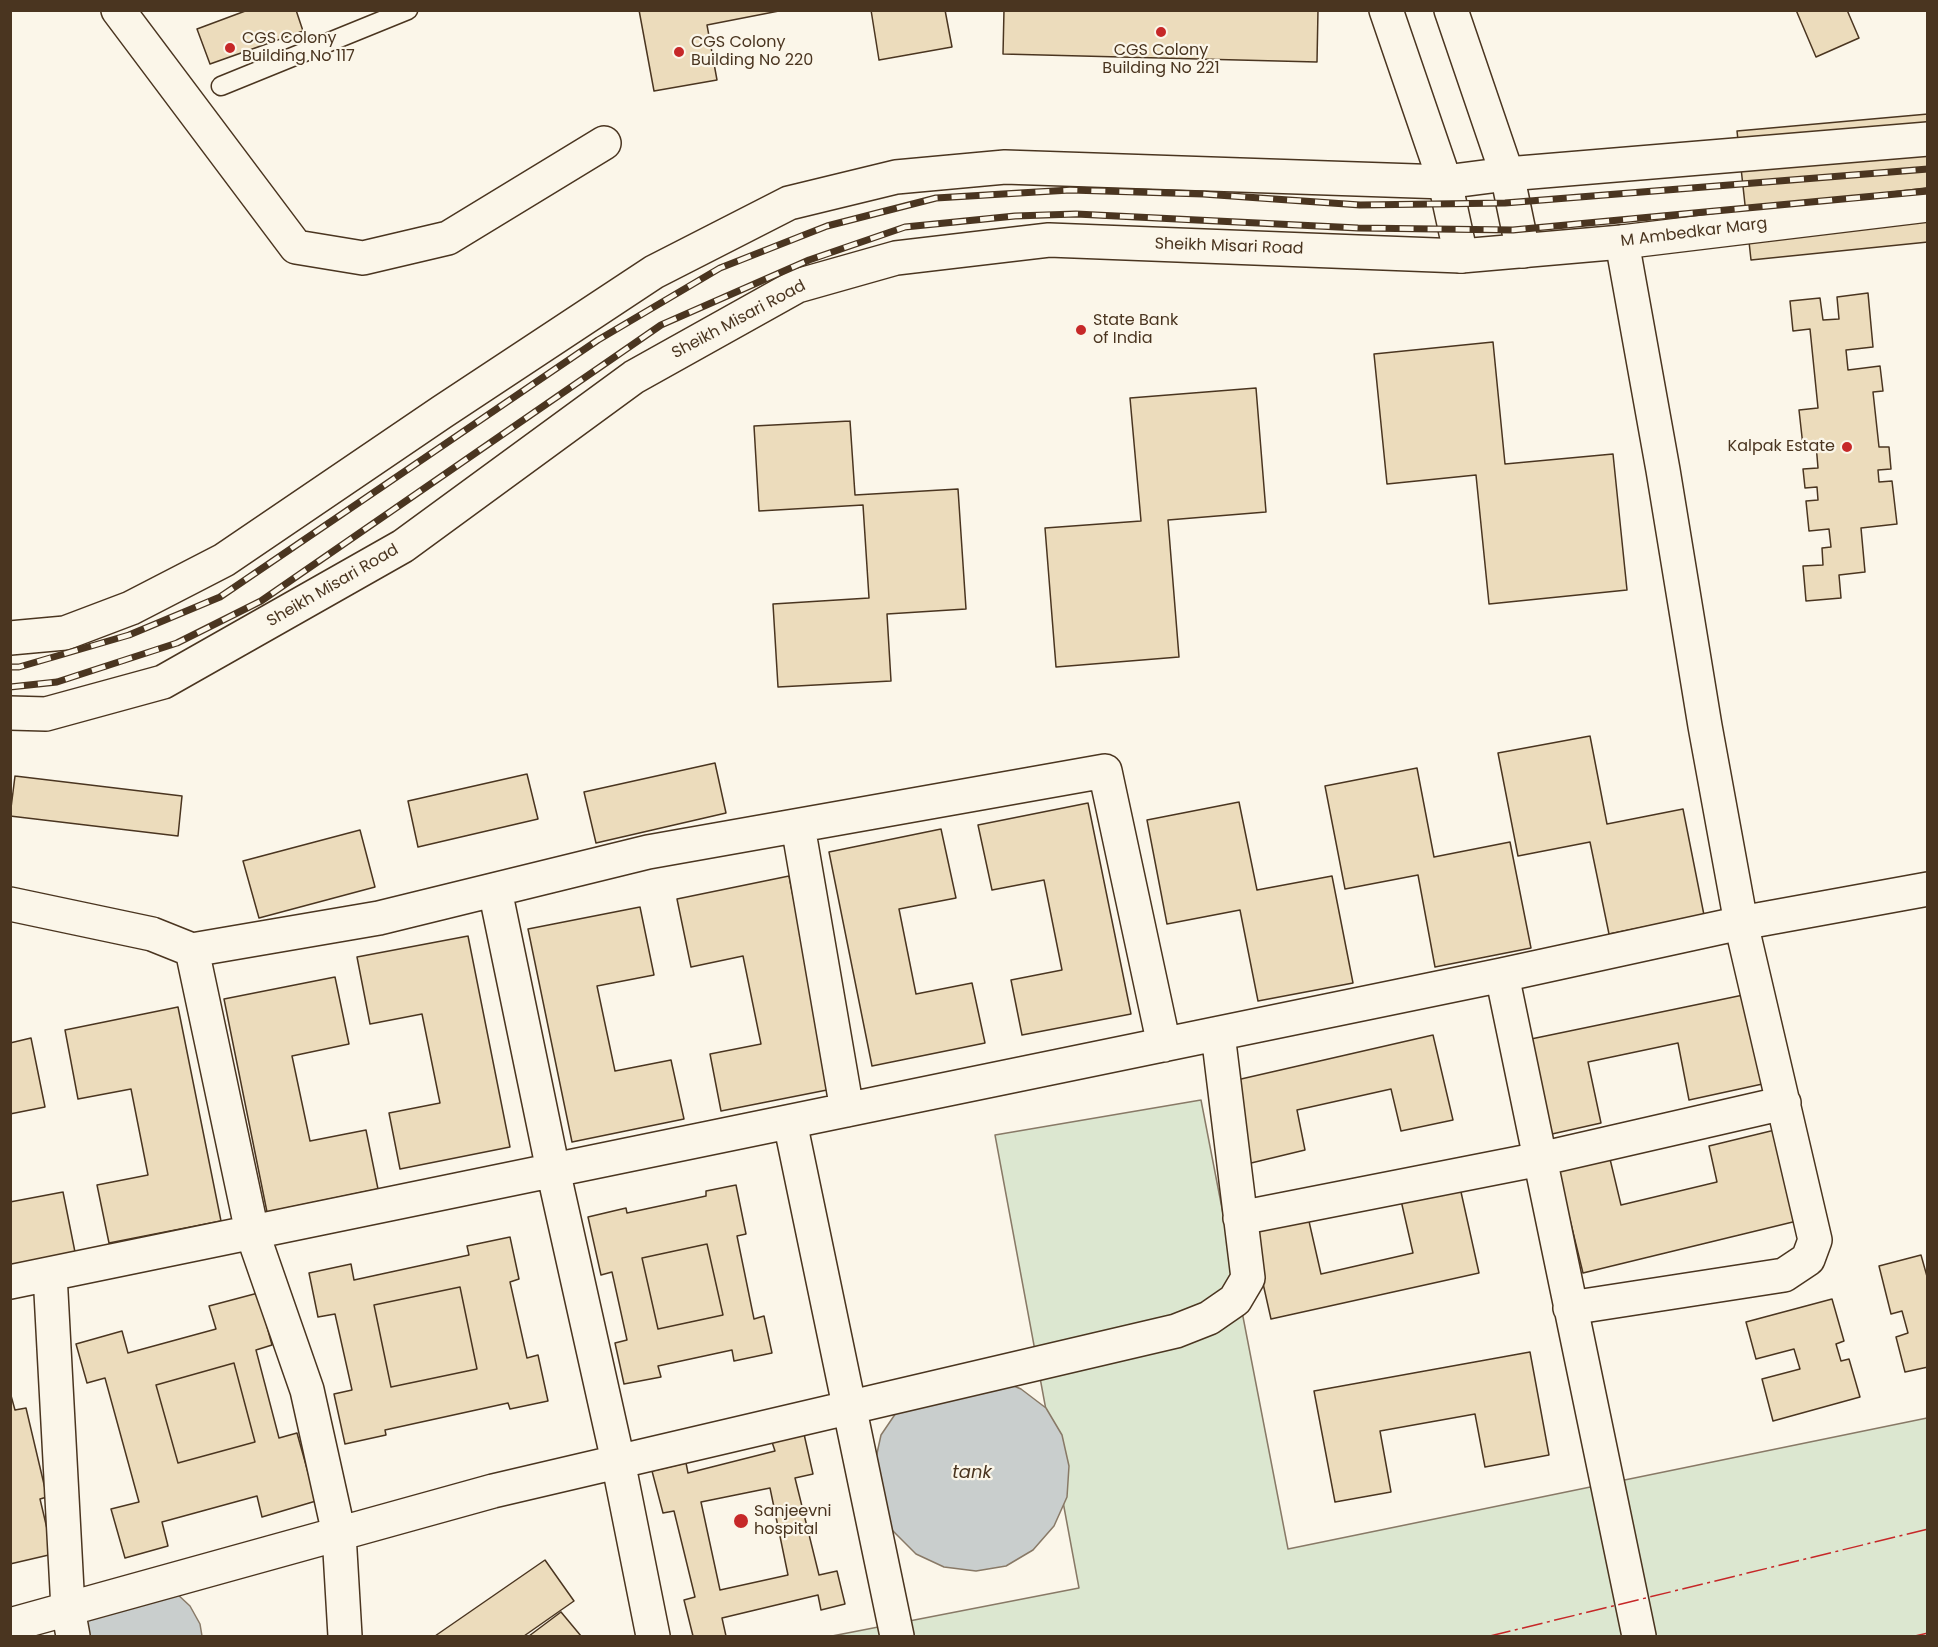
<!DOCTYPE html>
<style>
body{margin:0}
#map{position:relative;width:1938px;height:1647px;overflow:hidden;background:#fbf6e9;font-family:Poppins,sans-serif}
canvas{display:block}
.frame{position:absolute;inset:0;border:12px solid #4a3520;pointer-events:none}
</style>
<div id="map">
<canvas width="1938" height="1647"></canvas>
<div class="frame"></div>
</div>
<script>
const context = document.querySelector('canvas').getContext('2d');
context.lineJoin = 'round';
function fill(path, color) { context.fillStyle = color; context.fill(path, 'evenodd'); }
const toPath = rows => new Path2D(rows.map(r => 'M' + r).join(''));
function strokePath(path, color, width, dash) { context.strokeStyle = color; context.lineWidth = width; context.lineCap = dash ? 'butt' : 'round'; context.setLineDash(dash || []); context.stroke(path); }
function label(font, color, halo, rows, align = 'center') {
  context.font = font + ' Poppins,sans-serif'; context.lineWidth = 4.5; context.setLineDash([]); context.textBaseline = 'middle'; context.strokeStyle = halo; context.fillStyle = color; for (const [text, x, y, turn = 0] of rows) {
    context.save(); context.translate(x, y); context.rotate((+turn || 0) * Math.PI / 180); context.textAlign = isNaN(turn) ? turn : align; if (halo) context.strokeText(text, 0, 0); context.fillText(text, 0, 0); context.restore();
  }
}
const green = toPath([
 [1201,1100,1288,1549,1927,1418,1927,1636,832,1636,1079,1588,995,1135,1201,1100]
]);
const water = toPath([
 [990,1376,1021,1389,1046,1408,1062,1435,1069,1466,1067,1497,1054,1526,1033,1550,1006,1566,976,1571,944,1567,916,1554,892,1530,878,1500,874,1467,881,1435,900,1407,990,1376],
 [175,1592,190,1606,200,1624,202,1636,74,1636,81,1617,175,1592]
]);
const building = toPath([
 [248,10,296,10,303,31,210,64,197,29,248,10],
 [639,10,784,10,707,25,717,80,654,91,639,10],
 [871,10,945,10,952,47,879,60,871,10],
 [1004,10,1318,10,1317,62,1003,54,1004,10],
 [1796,10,1847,10,1859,38,1816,57,1796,10],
 [1928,114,1928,242,1751,260,1737,131,1928,114],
 [1868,293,1873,347,1846,350,1848,370,1880,366,1883,391,1873,392,1879,447,1889,447,1891,469,1878,470,1879,482,1892,481,1897,524,1861,528,1865,572,1839,575,1841,598,1806,601,1803,566,1823,565,1822,548,1831,547,1829,529,1809,531,1806,501,1818,500,1817,487,1805,488,1803,469,1818,468,1816,444,1803,446,1799,410,1818,408,1810,329,1793,331,1790,301,1820,298,1823,320,1839,319,1837,297,1868,293],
 [1493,342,1505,464,1613,454,1627,590,1489,604,1476,475,1387,484,1374,354,1493,342],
 [1256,388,1266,512,1168,520,1179,657,1056,667,1045,528,1141,521,1130,398,1256,388],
 [850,421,855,495,958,489,966,609,887,614,891,681,778,687,773,604,869,598,863,505,759,511,754,426,850,421],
 [1590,736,1607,824,1683,809,1704,915,1609,934,1590,842,1518,856,1498,753,1590,736],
 [715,763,726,813,596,843,584,792,715,763],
 [1417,768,1434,857,1510,842,1531,948,1435,967,1418,875,1345,889,1325,786,1417,768],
 [527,774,538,819,418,847,408,801,527,774],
 [15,776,182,796,178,836,10,816,15,776],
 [1239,802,1257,890,1332,876,1353,983,1258,1001,1240,910,1167,924,1147,820,1239,802],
 [1088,803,1131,1014,1022,1035,1011,980,1062,970,1044,880,992,890,978,825,1088,803],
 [941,829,956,898,899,909,916,994,972,983,985,1043,872,1066,829,852,941,829],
 [360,830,375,887,259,918,243,861,360,830],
 [789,876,832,1089,721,1111,710,1054,761,1044,743,956,691,967,677,899,789,876],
 [640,907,654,975,597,986,615,1071,671,1060,684,1119,572,1142,528,929,640,907],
 [468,936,510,1147,400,1169,389,1113,440,1103,422,1014,370,1024,357,957,468,936],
 [335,977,349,1044,292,1056,310,1141,366,1130,378,1189,267,1212,224,999,335,977],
 [1748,994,1767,1083,1689,1100,1678,1043,1588,1062,1601,1123,1552,1134,1531,1039,1748,994],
 [178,1007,221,1221,109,1243,97,1185,148,1175,131,1089,78,1099,65,1030,178,1007],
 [1433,1035,1453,1120,1401,1131,1391,1089,1297,1110,1305,1150,1247,1164,1228,1082,1433,1035],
 [31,1038,45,1107,10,1114,10,1043,31,1038],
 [1779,1129,1801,1220,1583,1273,1558,1171,1610,1159,1621,1205,1717,1182,1709,1146,1779,1129],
 [1459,1183,1479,1273,1271,1319,1251,1230,1308,1217,1321,1274,1413,1253,1400,1196,1459,1183],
 [736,1185,746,1234,737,1236,754,1319,764,1316,772,1353,734,1361,732,1350,658,1366,661,1377,624,1384,615,1343,627,1340,612,1272,601,1275,588,1217,626,1208,627,1213,706,1196,706,1191,736,1185],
 [707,1244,723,1315,658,1329,642,1258,707,1244],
 [63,1192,75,1252,10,1265,10,1202,63,1192],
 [510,1237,519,1279,510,1282,527,1358,538,1355,548,1401,510,1409,508,1403,385,1430,386,1435,345,1444,334,1394,352,1390,335,1314,318,1317,309,1273,351,1264,354,1280,469,1255,467,1246,510,1237],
 [460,1287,477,1369,391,1387,374,1305,460,1287],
 [707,1244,723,1315,658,1329,642,1258,707,1244],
 [1921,1255,1928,1280,1928,1367,1905,1372,1896,1337,1908,1333,1902,1311,1891,1314,1879,1266,1921,1255],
 [460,1287,477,1369,391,1387,374,1305,460,1287],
 [258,1293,272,1345,256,1350,279,1438,297,1433,316,1501,262,1517,257,1496,162,1522,168,1546,125,1558,111,1509,139,1502,105,1378,87,1383,76,1344,122,1331,128,1353,216,1329,209,1306,258,1293],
 [234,1363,255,1442,178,1463,156,1385,234,1363],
 [1832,1299,1844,1341,1836,1344,1841,1361,1849,1359,1860,1397,1773,1421,1762,1379,1800,1369,1794,1349,1756,1359,1746,1322,1832,1299],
 [1530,1352,1549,1455,1485,1467,1475,1414,1380,1431,1391,1492,1335,1502,1314,1391,1530,1352],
 [234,1363,255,1442,178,1463,156,1385,234,1363],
 [10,1392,15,1410,26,1408,47,1497,40,1499,53,1554,10,1564,10,1392],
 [804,1434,813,1474,795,1478,819,1575,837,1571,845,1604,821,1610,818,1595,722,1618,726,1636,693,1636,684,1600,695,1597,674,1511,663,1513,652,1471,686,1463,688,1473,775,1451,772,1442,804,1434],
 [770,1488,788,1575,720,1590,701,1502,770,1488],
 [545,1560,574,1601,524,1636,435,1636,545,1560],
 [561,1612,581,1636,529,1636,561,1612]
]);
const service = toPath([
 [221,86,408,10]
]);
const minor = toPath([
 [118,10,296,247,363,258,448,238,604,143],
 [798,826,847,1110],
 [495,890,553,1170,618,1461,653,1636],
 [10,904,152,934,192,950,379,918,648,852,1105,771,1164,1045],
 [192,950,252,1232,307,1390,339,1534,345,1636],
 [1502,975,1639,1636],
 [790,1122,897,1636],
 [1240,1218,1540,1159,1784,1103],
 [50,1274,68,1609,73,1636],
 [10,1282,1502,975,1741,923,1928,889],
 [1570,1308,1784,1275,1808,1259,1815,1240,1741,923,1705,726,1663,470,1622,242],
 [10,1625,493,1491,1176,1331,1209,1318,1235,1300,1248,1278,1218,1034]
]);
const tertiary = toPath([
 [1386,10,1445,182,1461,256],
 [1451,10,1507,174,1523,251]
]);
const secondary = toPath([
 [10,638,65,633,131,608,224,560,442,412,654,272,789,203,896,177,1005,167,1445,182,1507,174,1928,139],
 [10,713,46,714,163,682,403,546,634,377,797,286,896,258,1049,240,1461,256,1622,242,1928,205]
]);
const rail = toPath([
 [10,667,19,667,129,635,220,597,598,340,720,268,827,226,936,198,1070,190,1203,194,1360,205,1505,203,1928,169],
 [10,687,57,682,177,643,261,601,661,325,809,260,905,227,1015,216,1076,214,1358,228,1513,230,1928,191]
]);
const power = toPath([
 [1490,1636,1928,1529],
 [1915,1636,1928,1633]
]);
const markers = [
 [1161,32,6,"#c62828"],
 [230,48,6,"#c62828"],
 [679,52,6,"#c62828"],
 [1081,330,6,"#c62828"],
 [1847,447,6,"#c62828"],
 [741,1521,8,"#c62828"]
];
const poiNames = [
 ["CGS Colony",242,39],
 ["Building No 117",242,57],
 ["CGS Colony",691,43],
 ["Building No 220",691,61],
 ["CGS Colony",1161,51,"center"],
 ["Building No 221",1161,69,"center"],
 ["State Bank",1093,321],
 ["of India",1093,339],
 ["Kalpak Estate",1835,447,"right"],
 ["Sanjeevni",754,1512],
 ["hospital",754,1530]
];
const streetNames = [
 ["M Ambedkar Marg",1694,233,-7],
 ["Sheikh Misari Road",1229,247,2],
 ["Sheikh Misari Road",739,320,-28],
 ["Sheikh Misari Road",333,586,-30]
];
const waterNames = [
 ["tank",972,1473]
];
fill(green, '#dce7d0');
strokePath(green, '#887966', 1.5);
fill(water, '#c9cecd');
strokePath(water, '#887966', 1.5);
fill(building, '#ecdcbc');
strokePath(building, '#4a3520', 1.5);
strokePath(service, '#4a3520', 21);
strokePath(minor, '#4a3520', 36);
strokePath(tertiary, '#4a3520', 36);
strokePath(secondary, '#4a3520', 36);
strokePath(service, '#fbf6e9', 18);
strokePath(minor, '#fbf6e9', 33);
strokePath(tertiary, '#fbf6e9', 33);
strokePath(secondary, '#fbf6e9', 33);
strokePath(rail, '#4a3520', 7);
strokePath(rail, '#fbf6e9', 4.5, [14]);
strokePath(power, '#c62828', 1.5, [21, 4.5, 3, 4.5]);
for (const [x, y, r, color] of markers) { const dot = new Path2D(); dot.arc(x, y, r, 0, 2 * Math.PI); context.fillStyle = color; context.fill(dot); strokePath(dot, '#fbf6e9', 2); }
label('16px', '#4a3520', '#fbf6e9', poiNames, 'left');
label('16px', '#4a3520', '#fbf6e9', streetNames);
label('italic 18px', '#4a3520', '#fbf6e9', waterNames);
</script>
